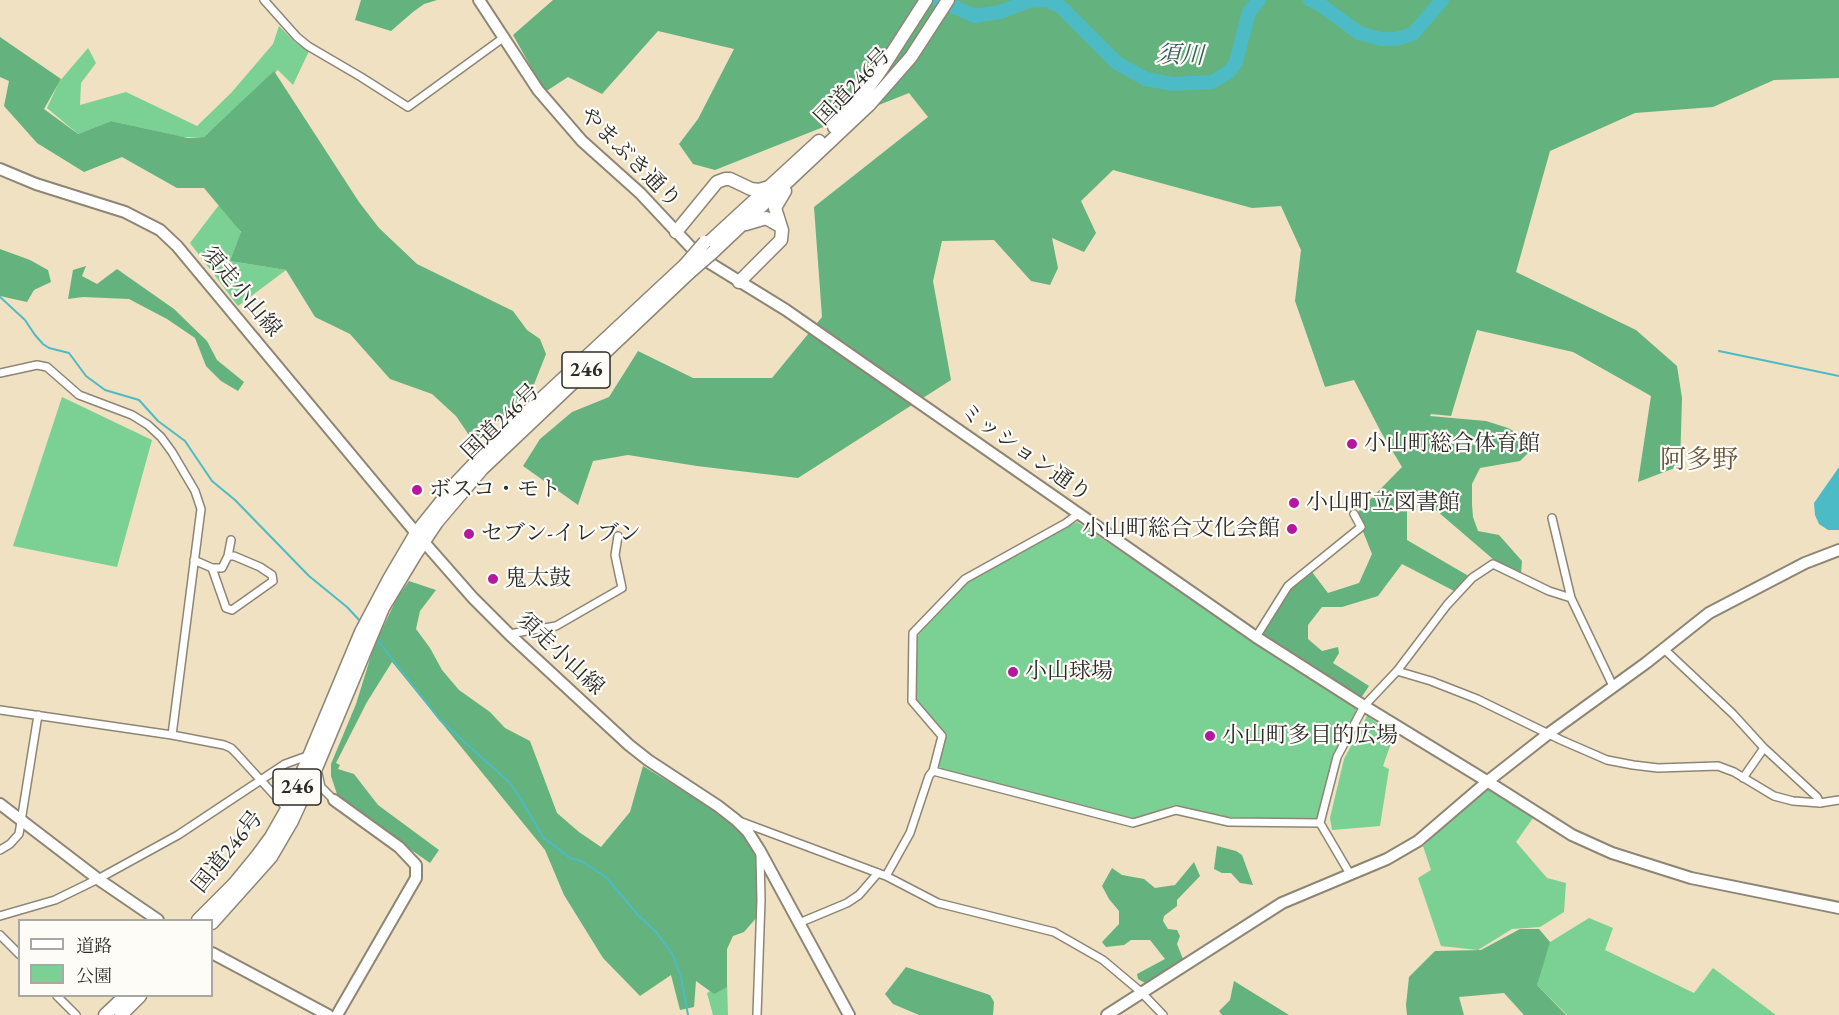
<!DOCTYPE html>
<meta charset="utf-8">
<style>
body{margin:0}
#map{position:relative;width:1839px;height:1015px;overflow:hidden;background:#efe1c2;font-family:"EB Garamond","Noto Serif JP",serif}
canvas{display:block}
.legend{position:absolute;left:18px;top:919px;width:195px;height:78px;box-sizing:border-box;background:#fdfcf7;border:2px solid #a9a8a5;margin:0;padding:8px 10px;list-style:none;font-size:18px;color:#2b2b2b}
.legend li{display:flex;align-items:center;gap:12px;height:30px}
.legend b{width:30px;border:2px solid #a9a8a5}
</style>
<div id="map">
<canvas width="1839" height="1015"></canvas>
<ul class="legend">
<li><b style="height:8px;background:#fff"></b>道路</li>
<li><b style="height:16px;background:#7bd093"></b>公園</li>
</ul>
</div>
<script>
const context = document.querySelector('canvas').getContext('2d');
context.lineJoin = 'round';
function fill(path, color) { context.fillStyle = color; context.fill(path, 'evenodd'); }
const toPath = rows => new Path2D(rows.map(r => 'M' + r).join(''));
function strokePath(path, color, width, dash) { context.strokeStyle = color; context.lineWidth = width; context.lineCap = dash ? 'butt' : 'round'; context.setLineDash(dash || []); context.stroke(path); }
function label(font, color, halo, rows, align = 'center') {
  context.font = font + ' "EB Garamond","Noto Serif JP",serif'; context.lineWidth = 4.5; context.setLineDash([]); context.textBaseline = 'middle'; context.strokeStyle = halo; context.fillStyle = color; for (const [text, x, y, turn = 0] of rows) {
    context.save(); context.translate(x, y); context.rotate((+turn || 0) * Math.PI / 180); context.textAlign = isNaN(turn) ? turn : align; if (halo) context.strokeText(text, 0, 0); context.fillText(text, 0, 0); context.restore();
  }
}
const green = toPath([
 [279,26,295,42,309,51,293,85,278,70,204,137,182,137,111,121,78,134,47,108,59,82,88,48,96,63,81,83,80,105,126,92,197,126,231,93,273,44],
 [222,201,241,233,230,261,286,270,238,306,190,243],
 [62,397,152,440,117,567,13,546],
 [1077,522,1356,709,1355,717,1333,757,1319,816,1313,820,1223,817,1175,805,1134,819,942,770,939,766,946,735,915,699,917,639,919,634,968,582],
 [1367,716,1394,735,1383,766,1389,769,1380,826,1332,830,1330,818,1344,759],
 [1490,783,1533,818,1516,842,1547,878,1566,883,1564,912,1540,927,1512,929,1478,950,1441,946,1418,878,1431,870,1423,846],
 [1589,918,1613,928,1605,950,1694,993,1713,968,1776,1015,1567,1015,1537,985,1547,944],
 [727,982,728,1015,713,1015,707,993]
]);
const forest = toPath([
 [361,0,437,0,424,4,413,12,391,31,355,20],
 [553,0,1839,0,1839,78,1774,80,1713,107,1635,113,1550,151,1516,272,1636,330,1677,366,1682,398,1680,466,1638,482,1651,396,1573,352,1477,330,1451,416,1431,414,1430,416,1486,421,1508,428,1524,437,1531,450,1520,461,1480,468,1472,484,1472,505,1473,517,1478,531,1499,535,1522,561,1521,573,1501,566,1416,493,1407,506,1407,540,1472,578,1458,593,1402,564,1378,596,1342,607,1322,607,1308,625,1308,639,1322,651,1338,647,1339,653,1333,663,1369,686,1359,701,1257,634,1278,594,1312,572,1328,593,1359,583,1372,554,1356,514,1402,467,1381,432,1354,380,1325,387,1295,301,1301,250,1281,206,1252,208,1113,170,1081,201,1096,233,1084,252,1052,238,1058,268,1050,285,1031,281,994,240,942,241,933,281,951,380,798,478,697,466,628,455,593,461,578,505,523,466,540,439,572,412,609,397,638,351,693,378,772,378,822,317,814,207,928,117,909,93,715,170,693,164,679,144,698,119,734,49,658,31,602,94,568,77,545,92,513,35],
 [0,37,61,79,44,109,78,134,111,121,188,138,204,137,274,71,359,202,379,228,417,264,513,311,527,330,540,339,546,354,533,387,507,414,473,441,456,416,432,394,390,379,350,334,315,317,286,270,230,261,241,232,204,188,177,188,122,157,84,172,37,143,4,106,9,81,0,77],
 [0,249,30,260,48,270,51,282,34,290,27,302,0,296],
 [86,266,82,276,97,284,117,269,174,309,207,341,217,360,244,382,238,391,221,381,206,366,195,338,167,319,129,299,83,297,68,299,73,270],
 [409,581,436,590,420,611,416,629,430,648,442,670,459,690,490,712,505,728,530,741,557,813,579,832,601,847,630,812,643,766,734,822,755,855,758,878,757,917,744,932,733,936,727,949,727,987,714,994,696,981,694,1007,680,1010,671,975,640,996,603,958,564,895,545,850,392,662,367,702,336,763,340,765,338,769,354,774,378,805,439,850,430,863,345,804,337,794,331,776,331,764,356,704,374,646,397,598],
 [1217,846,1236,851,1242,855,1253,885,1240,883,1231,873,1222,873,1214,869],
 [1194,862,1200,876,1177,900,1177,906,1164,916,1163,921,1168,929,1177,930,1180,936,1177,944,1183,959,1151,981,1145,983,1138,979,1137,974,1165,959,1150,940,1131,940,1124,945,1106,947,1102,942,1119,924,1119,911,1109,899,1102,886,1112,868,1122,875,1144,879,1155,888,1175,885],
 [1520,929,1539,929,1550,942,1537,985,1566,1015,1524,1015,1504,993,1459,997,1464,1015,1407,1015,1406,1005,1409,977,1435,951,1481,950],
 [906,967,990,995,994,1002,993,1015,919,1015,893,1004,885,994],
 [1234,981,1289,1015,1222,1015,1219,1011,1230,1000]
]);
const water = toPath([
 [1839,467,1839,530,1828,530,1819,524,1815,515,1814,503]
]);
const stream = toPath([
 [0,297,25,320,35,335,43,344,49,348,69,353,86,376,105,390,139,400,158,421,185,441,212,481,235,500,309,576,347,607,361,622],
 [1719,351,1839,376],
 [375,637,440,720,509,782,519,796,543,837,570,858,581,861,606,877,638,915,657,933,673,955,681,977,688,1015]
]);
const river = toPath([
 [938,0,975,16,1000,12,1029,1,1046,0,1061,7,1117,63,1146,79,1173,84,1212,82,1229,72,1236,62,1249,12,1259,0],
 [1310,0,1318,3,1359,33,1381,39,1396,39,1413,34,1442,0]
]);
const street = toPath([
 [264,0,297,37,308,46,361,77,408,107,503,38],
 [0,373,37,365,47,367,79,395,132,415,148,425,161,437,172,452,195,491,201,509,172,735],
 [1552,518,1571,598,1613,686],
 [228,556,231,540],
 [194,560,212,568,222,568,228,556,234,556,260,567,272,575,273,581,232,610,226,608,212,568],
 [509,634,556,626,622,588,615,555,618,536],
 [1256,637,1288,586,1361,527,1354,514],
 [1663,648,1733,714,1764,748,1743,778],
 [1397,671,1431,681,1477,699,1561,740,1607,760,1633,765,1658,768,1718,766,1734,772,1774,796,1793,801,1820,803,1839,800],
 [0,710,172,735,224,745,231,748,236,753,287,809],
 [1764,748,1817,797,1820,803],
 [317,769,321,787,334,800],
 [933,771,1133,823,1176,810,1229,822,1320,823],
 [739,821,886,876,938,903,1054,932,1103,960,1141,992,1163,1015],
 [0,850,10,844,19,834,38,715],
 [1350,874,1320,823,1337,757,1364,706,1397,671,1447,605,1472,578,1493,564,1549,591,1571,598],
 [886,876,910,833,929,776,933,771,942,736,912,701,913,633,965,579,1066,523,1078,514],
 [0,916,55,900,98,879,178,835,285,764,310,755],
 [799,923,847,903,859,895,878,873],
 [0,935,20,955],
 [57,996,76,1015],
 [757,1015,761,900,760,856]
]);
const secondary = toPath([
 [479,0,538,90,582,141,640,193,700,257,786,310,1256,637,1364,706,1490,783,1572,835,1612,853,1691,878,1839,908],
 [0,169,36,184,125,212,160,230,177,246,416,533,473,598,509,634,629,745,648,760,718,806,736,820,748,832,760,851,849,1015],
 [334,800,399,847,416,865,416,878,337,1015],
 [0,804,98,879,158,920],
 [212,953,328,1015],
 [1107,1015,1282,903,1387,859,1418,841,1488,781,1548,734,1646,663,1709,613,1805,563,1839,550]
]);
const highway = toPath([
 [834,127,858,102,881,70,926,0],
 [746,224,766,218,780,226],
 [676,232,717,182,725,179,730,179,751,189,759,190,769,187],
 [706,245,819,141],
 [713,252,869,105,911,57,948,0],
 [739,282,781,240,782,230,775,208,785,191],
 [198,920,234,884,257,856,271,837,287,809,361,632,389,579,416,533,457,482,495,442,685,265],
 [212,923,271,857,292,821,317,766,383,608,415,555,437,522,482,469,690,272],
 [105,1015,125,996],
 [121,1015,140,996]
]);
const highwayBridge = toPath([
 [685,265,705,242],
 [690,272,713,252]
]);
const markers = [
 [1352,444,6,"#b5179e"],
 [417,490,6,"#b5179e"],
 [1294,503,6,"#b5179e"],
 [1292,529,6,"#b5179e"],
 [469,534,6,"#b5179e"],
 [493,579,6,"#b5179e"],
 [1013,672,6,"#b5179e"],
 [1210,736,6,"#b5179e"]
];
const shields = [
 [586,370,48],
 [297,787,48]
];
const shieldNames = [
 ["246",586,370],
 ["246",297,787]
];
const streetNames = [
 ["国道246号",853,87,-46],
 ["やまぶき通り",630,158,45],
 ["須走小山線",241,292,50],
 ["国道246号",501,422,-44],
 ["ミッション通り",1025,453,35],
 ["須走小山線",560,654,43],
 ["国道246号",228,852,-51]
];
const poiNames = [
 ["小山町総合体育館",1364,444],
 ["ボスコ・モト",429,490],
 ["小山町立図書館",1306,503],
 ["小山町総合文化会館",1280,529,"right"],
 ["セブン-イレブン",481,534],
 ["鬼太鼓",505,579],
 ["小山球場",1025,672],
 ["小山町多目的広場",1222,736]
];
const waterNames = [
 ["須川",1180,56,2]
];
const quarterNames = [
 ["阿多野",1699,461]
];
fill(green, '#7bd093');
fill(forest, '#64b27d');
fill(water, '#4dbbc5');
strokePath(stream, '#4dbbc5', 2);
strokePath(river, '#4dbbc5', 14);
strokePath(street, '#8d8676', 10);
strokePath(secondary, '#8d8676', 14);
strokePath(highway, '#8d8676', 15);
strokePath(street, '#fff', 7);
strokePath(secondary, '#fff', 10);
strokePath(highway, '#fff', 12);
strokePath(highwayBridge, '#8d8676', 15, []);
strokePath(highwayBridge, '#fff', 12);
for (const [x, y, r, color] of markers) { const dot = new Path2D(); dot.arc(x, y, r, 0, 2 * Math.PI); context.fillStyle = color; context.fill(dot); strokePath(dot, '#fdfcf7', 2); }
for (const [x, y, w] of shields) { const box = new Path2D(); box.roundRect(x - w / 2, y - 18, w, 36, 4.5); context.fillStyle = '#fdfcf7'; context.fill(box); strokePath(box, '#2b2b2b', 1.5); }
label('bold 21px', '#2b2b2b', null, shieldNames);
label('22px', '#2b2b2b', '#fdfcf7', streetNames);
label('22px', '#2b2b2b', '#fdfcf7', poiNames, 'left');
label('italic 24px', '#375d61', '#fdfcf7', waterNames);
label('26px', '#68553c', '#fdfcf7', quarterNames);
</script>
